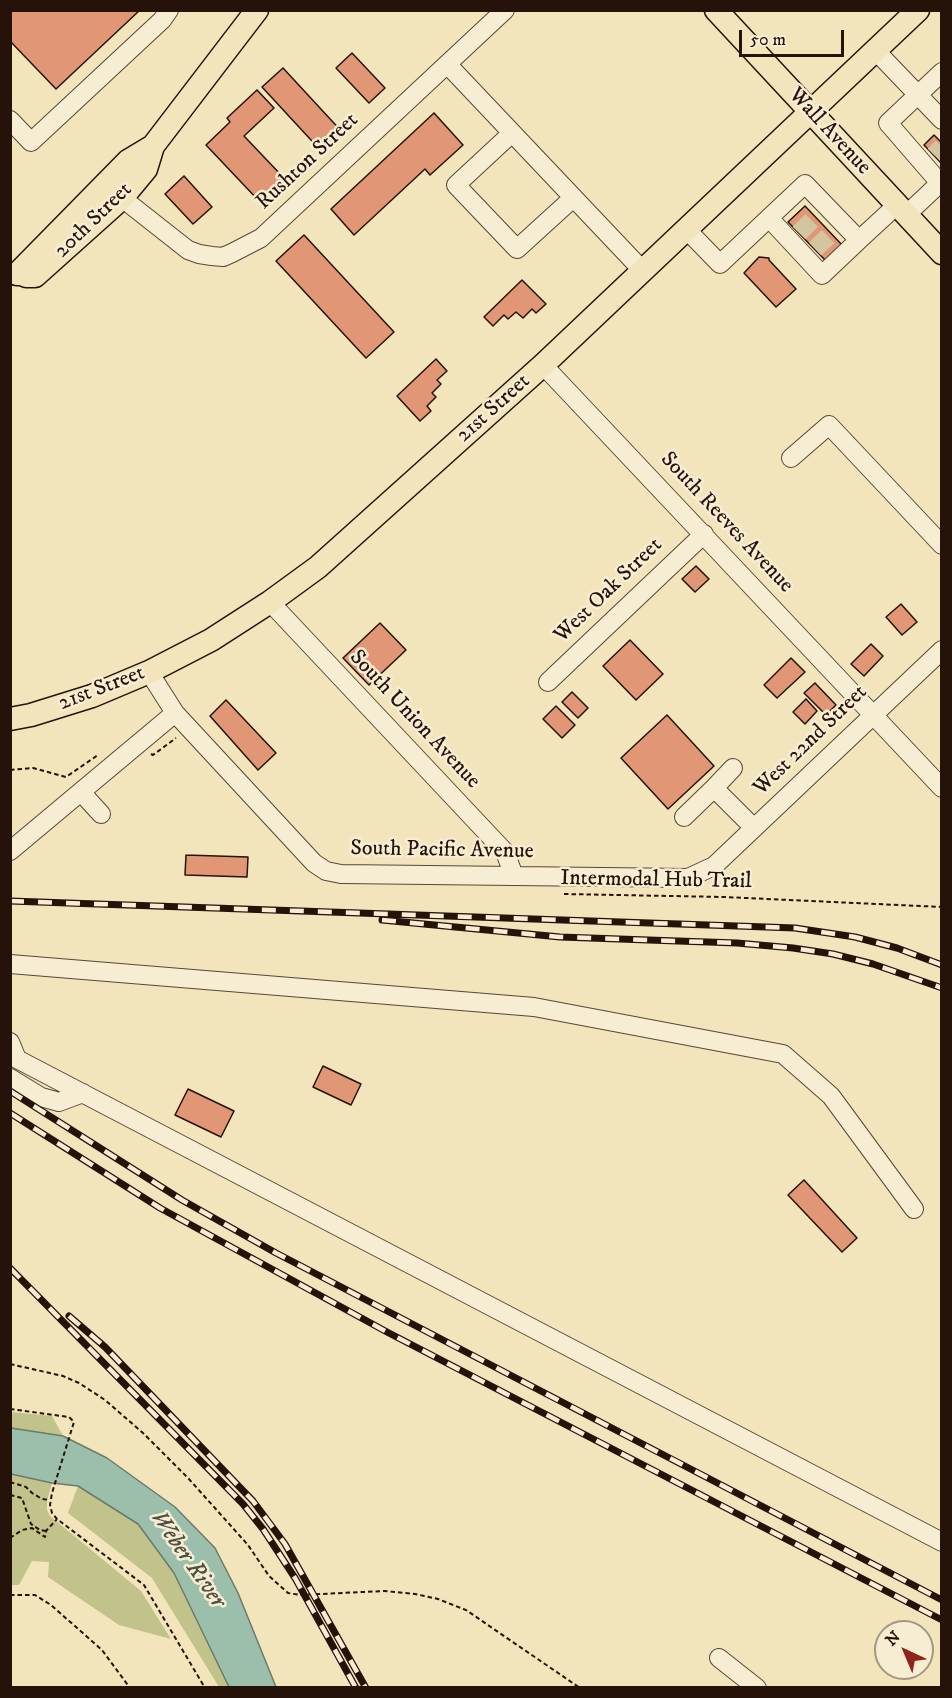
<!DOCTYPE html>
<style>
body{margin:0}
#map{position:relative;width:952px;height:1698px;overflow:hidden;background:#f2e4bb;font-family:"IM FELL DW Pica",serif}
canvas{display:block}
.frame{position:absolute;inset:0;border:12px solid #25130a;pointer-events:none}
.north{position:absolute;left:874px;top:1620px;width:60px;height:60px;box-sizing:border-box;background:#f7edd3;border:2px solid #a39683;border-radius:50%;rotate:316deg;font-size:16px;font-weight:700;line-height:24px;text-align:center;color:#25130a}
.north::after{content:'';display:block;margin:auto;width:21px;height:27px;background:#8f2418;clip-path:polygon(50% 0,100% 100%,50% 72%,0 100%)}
.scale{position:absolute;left:739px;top:30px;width:105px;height:27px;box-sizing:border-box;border:3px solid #25130a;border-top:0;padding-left:8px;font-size:18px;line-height:21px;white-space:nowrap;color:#25130a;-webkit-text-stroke:4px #f7edd3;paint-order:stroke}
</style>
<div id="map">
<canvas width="952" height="1698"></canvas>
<div class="frame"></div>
<div class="north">N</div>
<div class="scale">50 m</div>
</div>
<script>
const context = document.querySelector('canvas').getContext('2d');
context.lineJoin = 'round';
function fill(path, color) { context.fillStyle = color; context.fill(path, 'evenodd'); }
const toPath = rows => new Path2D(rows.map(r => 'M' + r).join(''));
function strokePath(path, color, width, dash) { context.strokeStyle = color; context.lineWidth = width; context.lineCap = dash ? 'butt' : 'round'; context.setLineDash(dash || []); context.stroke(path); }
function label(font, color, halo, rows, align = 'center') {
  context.font = font + ' "IM FELL DW Pica",serif'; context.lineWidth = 5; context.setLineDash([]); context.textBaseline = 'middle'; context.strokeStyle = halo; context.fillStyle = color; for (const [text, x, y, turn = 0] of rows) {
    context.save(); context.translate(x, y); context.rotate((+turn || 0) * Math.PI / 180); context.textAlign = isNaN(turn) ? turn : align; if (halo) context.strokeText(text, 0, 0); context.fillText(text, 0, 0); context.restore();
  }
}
const green = toPath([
 [11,1412,52,1416,63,1436,11,1428],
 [10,1474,52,1483,47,1501,47,1510,50,1516,141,1591,171,1639,119,1625,48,1577,49,1562,32,1561,19,1585,11,1585],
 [78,1486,138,1524,174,1573,229,1687,219,1687,152,1578,68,1513]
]);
const water = toPath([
 [11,1428,63,1436,107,1458,175,1507,215,1548,238,1593,276,1687,229,1687,174,1573,138,1524,78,1486,52,1483,11,1474,11,1428]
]);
const building = toPath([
 [10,10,140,10,56,89,10,41,10,10],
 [352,53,385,88,369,103,336,68,352,53],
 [283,68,344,134,323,153,262,87,283,68],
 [257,90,274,108,244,136,283,177,259,201,206,145,230,122,227,118,257,90],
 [434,113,463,145,430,175,425,169,354,235,331,209,434,113],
 [934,135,942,143,942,164,924,145,934,135],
 [184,176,212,207,193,224,165,194,184,176],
 [805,206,843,246,827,262,788,222,805,206],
 [304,235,394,332,366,358,276,261,304,235],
 [759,257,769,258,769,260,796,289,776,307,744,273,759,257],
 [522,280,546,304,536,313,532,309,523,318,516,312,508,319,504,315,493,326,484,317,522,280],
 [436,359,447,371,437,380,441,384,432,393,436,397,427,406,431,411,420,421,397,396,436,359],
 [696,566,709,579,695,592,682,579,696,566],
 [901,604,917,622,902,635,886,617,901,604],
 [380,623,406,650,369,685,343,658,380,623],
 [630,640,663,674,636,700,603,666,630,640],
 [871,644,883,656,864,676,851,664,871,644],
 [791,658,805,672,777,698,764,685,791,658],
 [815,683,836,705,826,715,804,693,815,683],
 [572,692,588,708,578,718,562,702,572,692],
 [806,699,817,711,805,724,793,712,806,699],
 [226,700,276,753,258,770,210,716,226,700],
 [556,706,575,725,562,738,543,719,556,706],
 [667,715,714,766,668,809,621,758,667,715],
 [186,855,248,857,247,877,185,875,186,855],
 [323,1066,361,1084,351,1105,313,1087,323,1066],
 [188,1089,234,1111,221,1137,175,1115,188,1089],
 [804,1180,857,1238,842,1252,788,1195,804,1180]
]);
const minorTunnel = toPath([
 [934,155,942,147],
 [799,233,815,217],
 [815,249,831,234]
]);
const path = toPath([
 [151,754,153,755,176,738],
 [10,770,33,768,66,777,98,755],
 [564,894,724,897,942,907],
 [939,967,942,961],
 [10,1364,63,1376,79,1383,105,1400,143,1433,188,1478,248,1545,269,1576,288,1593,300,1595,384,1591,415,1594,438,1599,466,1610,580,1688],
 [10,1409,69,1417,74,1422,52,1493,50,1505,52,1513,57,1519,144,1585,205,1688],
 [10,1482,26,1487,32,1493,42,1499,50,1500],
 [10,1495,22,1498,31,1524,40,1530,46,1531],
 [10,1538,22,1530,32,1528,45,1537,46,1531,57,1519],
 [10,1595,35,1595,51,1605,102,1650,130,1688]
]);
const minor = toPath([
 [875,50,942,120],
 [447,64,643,271],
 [10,120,31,142,162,20,169,10],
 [512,133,456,185,517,249,573,198],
 [940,183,888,123,942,72],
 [122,198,188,250,199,254,212,256,223,257,232,253,261,238,505,10],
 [906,215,940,183,942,185],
 [769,218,822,275,859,240],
 [687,230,720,264,805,184,859,240,897,205],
 [543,365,942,788],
 [791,458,829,425,942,545],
 [270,602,505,852,514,876],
 [149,672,175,713,314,863,326,871,341,874,688,878,714,866,942,650],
 [548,682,704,534],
 [714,788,733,768],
 [81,792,101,814],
 [684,817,714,788,754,828],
 [10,851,175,713],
 [10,964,534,1007,783,1054,831,1096,914,1209],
 [10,1042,17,1059,942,1542],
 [10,1078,41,1097,59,1102,83,1093],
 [719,1658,757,1688]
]);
const major = toPath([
 [716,10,942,253],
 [19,272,26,276,35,276,122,198,146,169,153,146,257,10],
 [17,274,128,161,153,146],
 [10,719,31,715,92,696,149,672,211,640,270,602,318,567,543,365,918,10]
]);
const rail = toPath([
 [10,901,795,928,855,937,897,948,942,965],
 [382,920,560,937,737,943,793,948,833,954,873,964,942,988],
 [10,1091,182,1200,276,1253,942,1600],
 [10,1113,160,1208,387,1332,942,1620],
 [10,1268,243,1504,263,1529,295,1578,356,1688],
 [69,1316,105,1347,253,1501,285,1544,366,1688]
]);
const streetNames = [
 ["Wall Avenue",829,132,47],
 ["Rushton Street",308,162,-43],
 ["20th Street",94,221,-44],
 ["21st Street",494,409,-42],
 ["South Reeves Avenue",726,523,47],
 ["West Oak Street",609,591,-44],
 ["21st Street",102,689,-21],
 ["South Union Avenue",414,720,47],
 ["West 22nd Street",811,741,-44],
 ["South Pacific Avenue",442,851,1],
 ["Intermodal Hub Trail",656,881,1]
];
const waterNames = [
 ["Weber River",187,1560,55]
];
fill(green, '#c2c28b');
fill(water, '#9cbfab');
strokePath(water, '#6c7a6b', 1.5);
fill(building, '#e19776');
strokePath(building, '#25130a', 1.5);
strokePath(minorTunnel, '#d3c5a0', 18, [18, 9]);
strokePath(minor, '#584736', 20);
strokePath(major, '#25130a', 25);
strokePath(path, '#25130a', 2, [4.5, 3]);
strokePath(minor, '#f7edd3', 18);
strokePath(major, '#f2e4bb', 22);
strokePath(rail, '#25130a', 7);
strokePath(rail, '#f7edd3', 4.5, [14]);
label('22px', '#25130a', '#f7edd3', streetNames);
label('italic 24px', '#4f4f42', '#f7edd3', waterNames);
</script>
